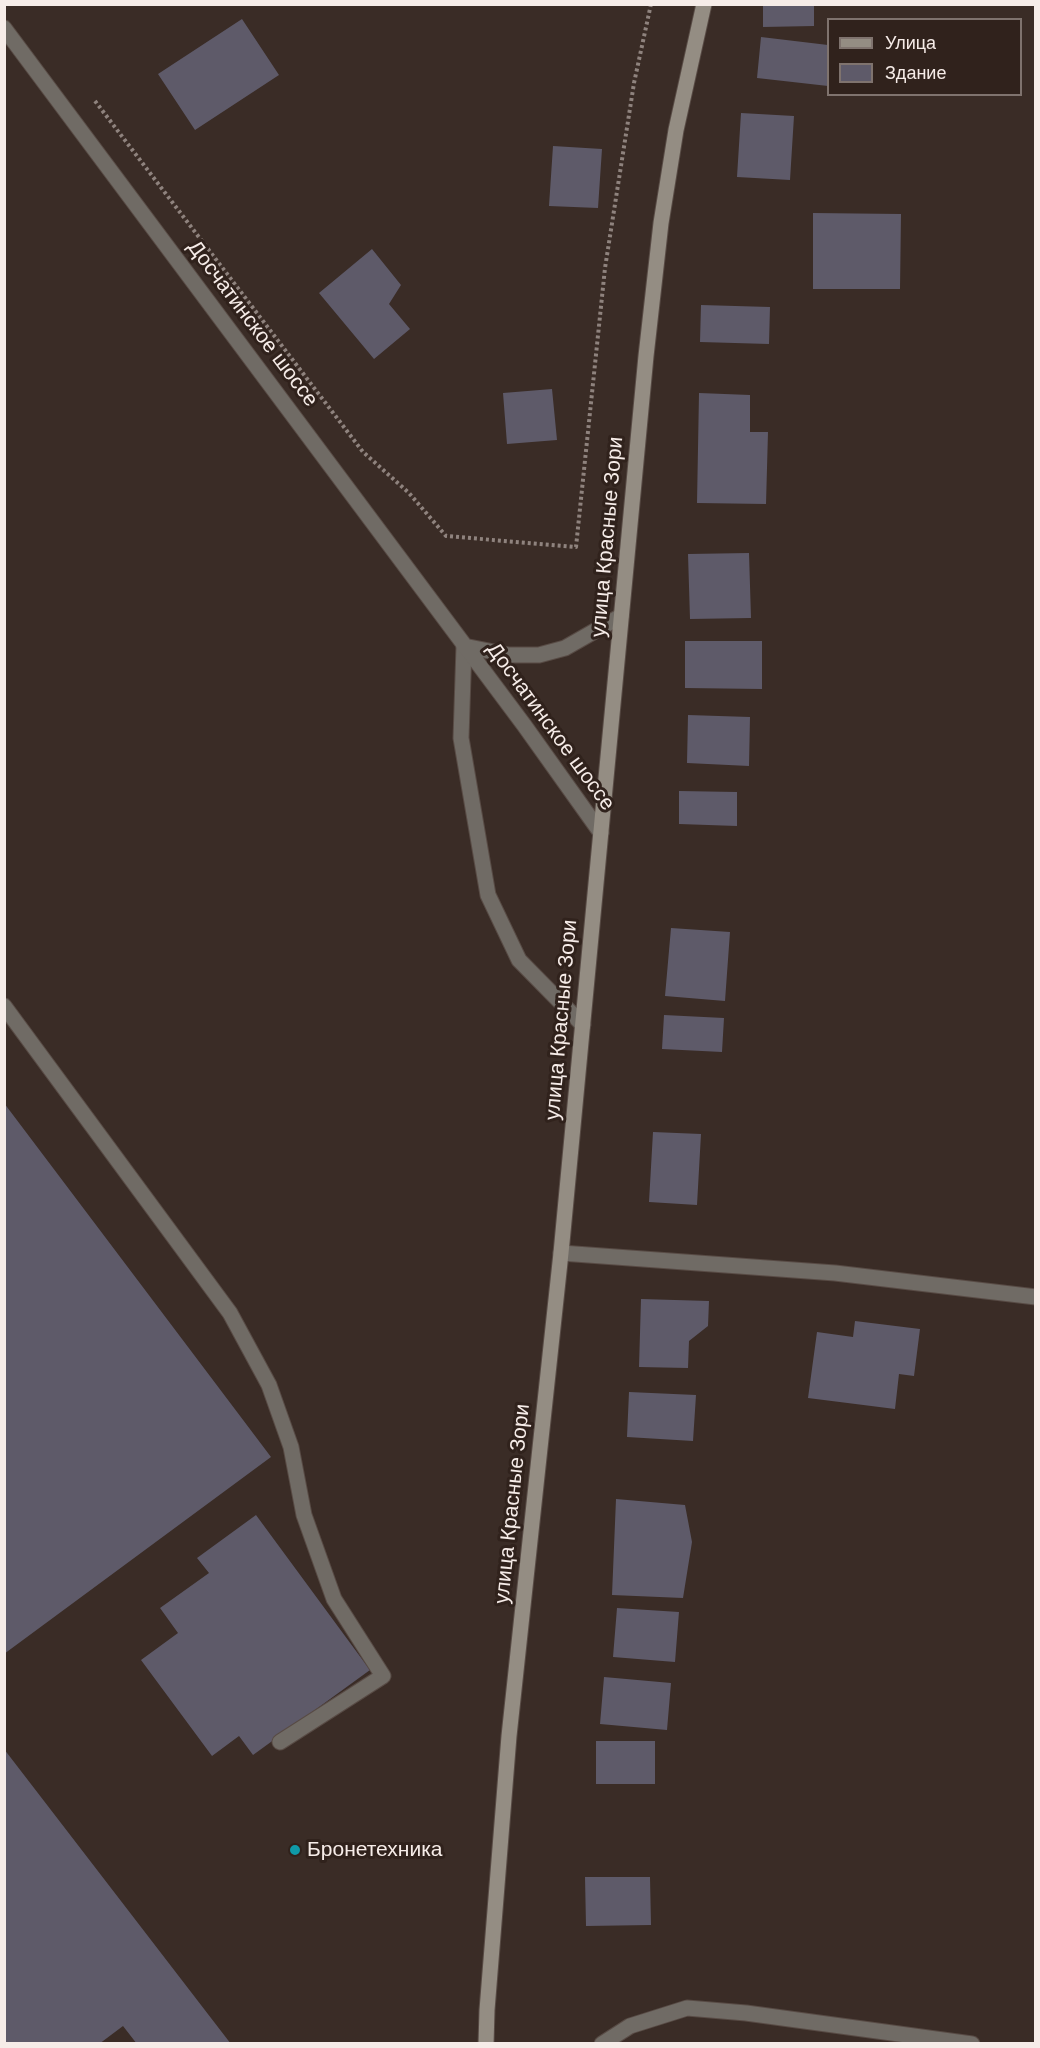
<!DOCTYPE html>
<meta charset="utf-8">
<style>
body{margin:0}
#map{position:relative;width:1040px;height:2048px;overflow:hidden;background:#3a2c26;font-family:"DM Sans",sans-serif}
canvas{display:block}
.frame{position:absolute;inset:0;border:6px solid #f6ece8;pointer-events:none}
.legend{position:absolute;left:827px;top:18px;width:195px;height:78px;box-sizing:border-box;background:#30221c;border:2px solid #7f736e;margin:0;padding:8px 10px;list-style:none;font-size:18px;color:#f6ece8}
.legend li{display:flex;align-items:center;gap:12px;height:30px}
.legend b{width:30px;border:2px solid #7f736e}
</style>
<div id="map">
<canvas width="1040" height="2048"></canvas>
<div class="frame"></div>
<ul class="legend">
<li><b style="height:8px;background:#948d83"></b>Улица</li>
<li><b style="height:16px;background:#5e5a69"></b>Здание</li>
</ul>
</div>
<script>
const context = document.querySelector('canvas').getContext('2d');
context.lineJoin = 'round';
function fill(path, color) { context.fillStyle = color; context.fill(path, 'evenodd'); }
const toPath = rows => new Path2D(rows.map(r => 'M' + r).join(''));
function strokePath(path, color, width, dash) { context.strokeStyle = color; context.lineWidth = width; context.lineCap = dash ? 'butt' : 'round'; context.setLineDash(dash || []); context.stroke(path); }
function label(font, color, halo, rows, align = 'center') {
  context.font = font + ' "DM Sans",sans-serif'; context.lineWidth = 6; context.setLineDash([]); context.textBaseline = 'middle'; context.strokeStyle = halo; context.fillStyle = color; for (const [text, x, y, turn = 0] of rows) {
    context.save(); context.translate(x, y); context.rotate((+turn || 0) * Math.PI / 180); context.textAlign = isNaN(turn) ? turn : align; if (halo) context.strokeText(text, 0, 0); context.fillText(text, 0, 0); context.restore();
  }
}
const building = toPath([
 [763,4,814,4,814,26,763,27],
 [242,19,279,75,195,130,158,74],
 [761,37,828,45,828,86,757,78],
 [741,113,794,116,790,180,737,177],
 [553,146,602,149,598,208,549,206],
 [813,213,901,214,900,289,813,289],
 [372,249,401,285,389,304,410,329,374,359,319,293],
 [701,305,770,307,769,344,700,342],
 [552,389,557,440,507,444,503,393],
 [699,393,750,395,750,432,768,432,766,504,697,503],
 [749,553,751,618,690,619,688,554],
 [685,641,762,641,762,689,685,688],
 [688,715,750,717,749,766,687,763],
 [679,791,737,792,737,826,679,824],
 [671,928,730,932,725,1001,665,996],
 [664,1015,724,1018,722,1052,662,1049],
 [4,1103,271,1457,4,1654],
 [653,1132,701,1134,697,1205,649,1202],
 [641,1299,709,1301,708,1326,689,1341,688,1368,639,1367],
 [855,1321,920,1329,914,1376,899,1374,895,1409,808,1398,817,1332,853,1337],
 [629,1392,696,1395,693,1441,627,1437],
 [616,1499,685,1505,692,1542,683,1598,612,1595],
 [256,1515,370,1670,253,1755,239,1736,212,1756,141,1660,178,1633,160,1608,209,1573,197,1558],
 [617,1608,679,1612,675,1662,613,1657],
 [604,1677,671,1683,667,1730,600,1724],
 [596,1741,655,1741,655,1784,596,1784],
 [4,1749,231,2044,137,2044,123,2026,99,2044,4,2044],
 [585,1877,650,1877,651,1925,586,1926]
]);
const path = toPath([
 [95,101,363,452,409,493,446,536,576,547,605,268,634,83,651,4]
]);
const service = toPath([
 [464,646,461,738,488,895,519,960,583,1025],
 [4,1006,230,1313,269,1385,291,1447,304,1515,334,1599,383,1676,280,1742],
 [602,2044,630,2026,687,2008,746,2013,972,2044]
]);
const minor = toPath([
 [561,1253,835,1273,1036,1297]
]);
const tertiary = toPath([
 [4,28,524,725,601,833],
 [464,646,509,655,539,655,565,648,621,616]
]);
const secondary = toPath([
 [486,2044,487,2010,509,1736,561,1253,646,356,661,223,676,130,704,4]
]);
const markers = [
 [295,1850,6,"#0f9aa8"]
];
const streetNames = [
 ["Досчатинское шоссе",252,324,53],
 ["улица Красные Зори",608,537,-85],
 ["Досчатинское шоссе",550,727,54],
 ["улица Красные Зори",562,1020,-85],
 ["улица Красные Зори",513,1504,-84]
];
const poiNames = [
 ["Бронетехника",307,1850]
];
fill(building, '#5e5a69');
strokePath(service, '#584b45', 17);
strokePath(minor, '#584b45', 17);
strokePath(tertiary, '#584b45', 17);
strokePath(secondary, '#584b45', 17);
strokePath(path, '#8f837e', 4, [3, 3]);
strokePath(service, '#706b65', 15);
strokePath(minor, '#706b65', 15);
strokePath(tertiary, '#706b65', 15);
strokePath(secondary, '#948d83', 15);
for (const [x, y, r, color] of markers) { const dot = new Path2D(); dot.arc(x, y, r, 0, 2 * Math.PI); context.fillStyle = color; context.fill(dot); strokePath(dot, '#30221c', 2); }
label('21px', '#f6ece8', '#30221c', streetNames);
label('21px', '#f6ece8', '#30221c', poiNames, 'left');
</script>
